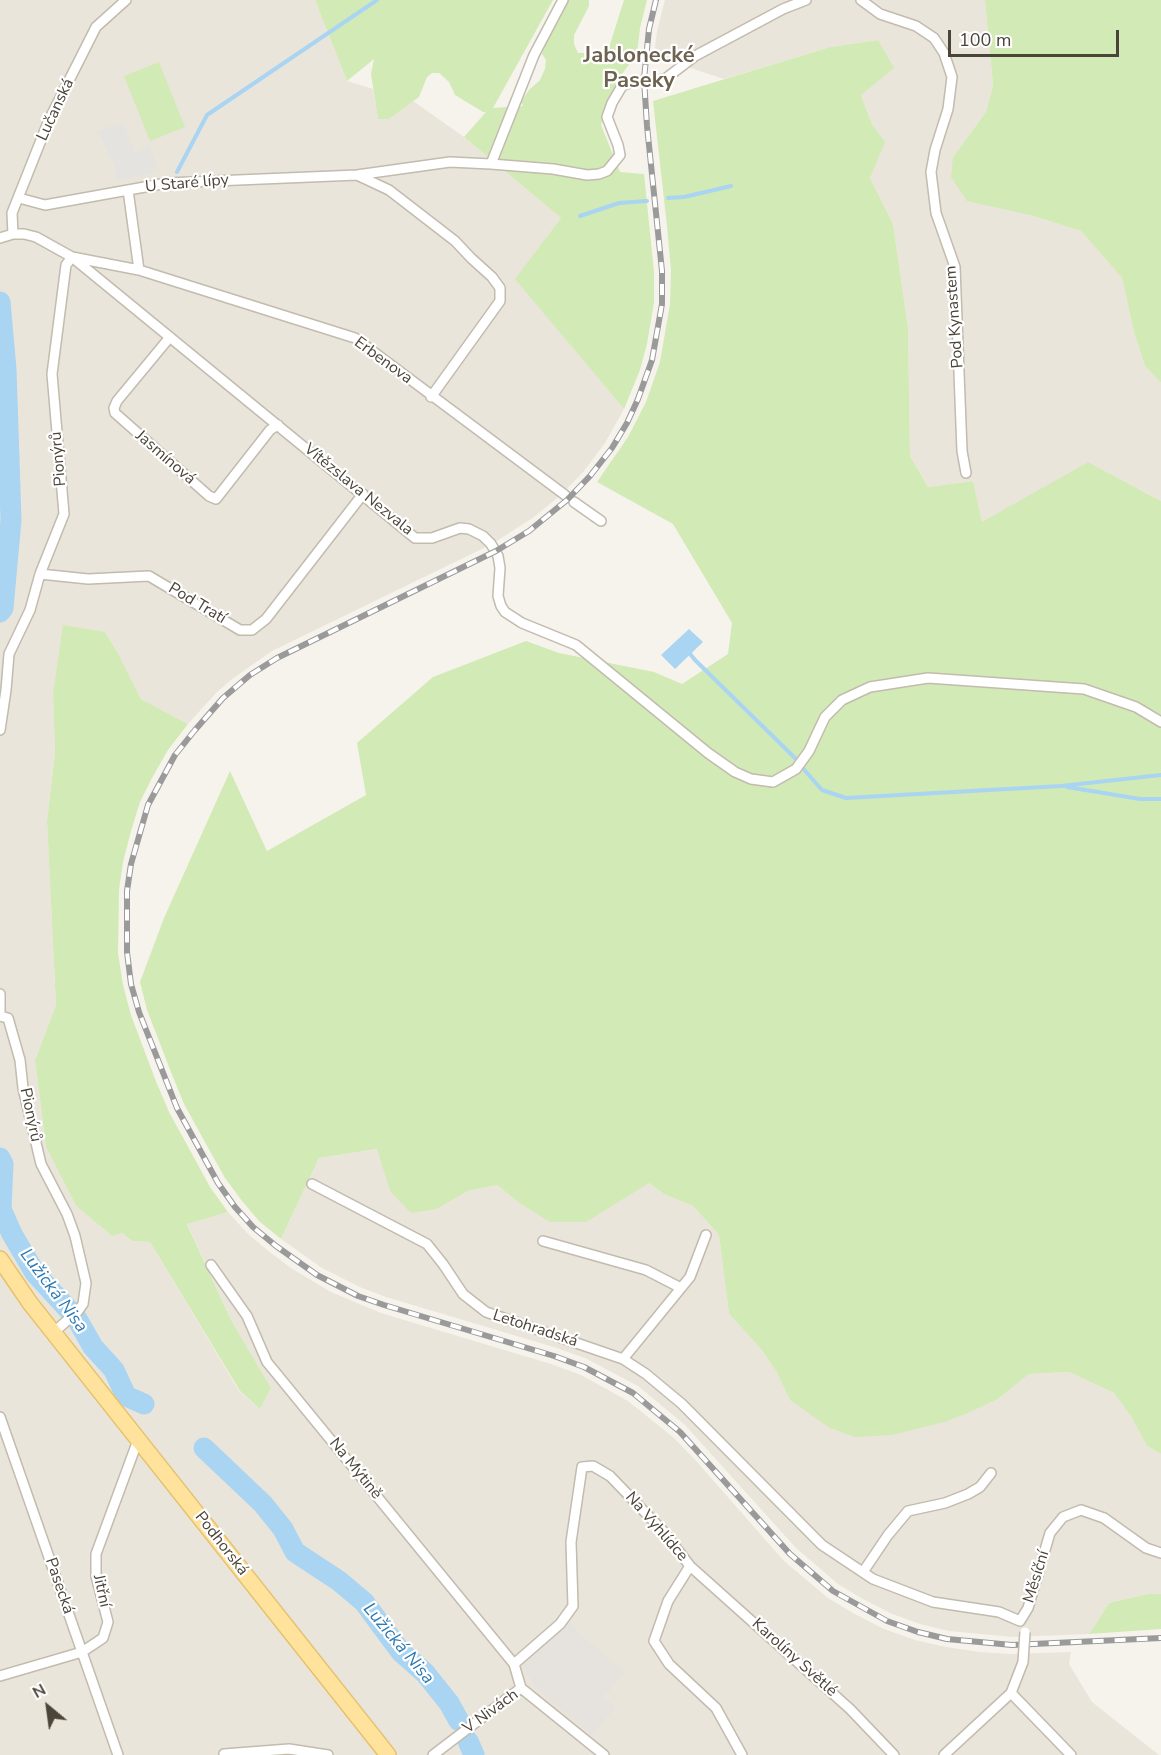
<!DOCTYPE html>
<meta charset="utf-8">
<style>
body{margin:0}
#map{position:relative;width:1161px;height:1755px;overflow:hidden;background:#f6f3ec;font-family:"Nunito Sans",sans-serif}
canvas{display:block}
.north{position:absolute;left:18px;top:1677px;width:60px;height:60px;-webkit-text-stroke:4px #fff;paint-order:stroke;rotate:331deg;font-size:16px;font-weight:700;line-height:24px;text-align:center;color:#4b4439}
.north::after{content:'';display:block;margin:auto;width:21px;height:27px;background:#4b4439;clip-path:polygon(50% 0,100% 100%,50% 72%,0 100%)}
.scale{position:absolute;left:948px;top:30px;width:171px;height:27px;box-sizing:border-box;border:3px solid #4b4439;border-top:0;padding-left:8px;font-size:18px;line-height:21px;white-space:nowrap;color:#4b4439;-webkit-text-stroke:4px #fff;paint-order:stroke}
</style>
<div id="map">
<canvas width="1161" height="1755"></canvas>
<div class="north">N</div>
<div class="scale">100 m</div>
</div>
<script>
const context = document.querySelector('canvas').getContext('2d');
context.lineJoin = 'round';
function fill(path, color) { context.fillStyle = color; context.fill(path, 'evenodd'); }
const toPath = rows => new Path2D(rows.map(r => 'M' + r).join(''));
function strokePath(path, color, width, dash) { context.strokeStyle = color; context.lineWidth = width; context.lineCap = dash ? 'butt' : 'round'; context.setLineDash(dash || []); context.stroke(path); }
function label(font, color, halo, rows, align = 'center') {
  context.font = font + ' "Nunito Sans",sans-serif'; context.lineWidth = 4.5; context.setLineDash([]); context.textBaseline = 'middle'; context.strokeStyle = halo; context.fillStyle = color; for (const [text, x, y, turn = 0] of rows) {
    context.save(); context.translate(x, y); context.rotate((+turn || 0) * Math.PI / 180); context.textAlign = isNaN(turn) ? turn : align; if (halo) context.strokeText(text, 0, 0); context.fillText(text, 0, 0); context.restore();
  }
}
const residential = toPath([
 [0,0,315,0,347,81,373,89,378,118,389,119,413,101,464,137,561,218,516,279,624,409,605,443,584,471,562,494,534,517,492,544,272,651,232,679,217,692,188,724,141,699,119,655,105,632,53,693,55,753,47,821,56,1005,35,1060,46,1147,76,1206,112,1236,122,1233,132,1241,150,1242,239,1391,260,1409,271,1388,230,1318,187,1223,228,1212,247,1233,271,1253,291,1268,331,1292,381,1313,551,1364,581,1375,628,1401,674,1438,697,1462,784,1561,828,1598,853,1613,884,1629,915,1640,946,1647,980,1652,1012,1654,1071,1652,1069,1664,1092,1702,1159,1755,0,1755],
 [665,0,985,0,993,85,986,112,953,157,1030,215,1081,231,1122,278,1134,332,1145,366,1161,383,1161,501,1088,462,982,523,973,481,928,487,910,456,908,328,893,224,870,178,884,142,872,124,861,95,878,40,830,47,724,79,654,56,657,31],
 [378,1149,390,1191,437,1209,468,1191,497,1185,518,1202,649,1183,664,1194,693,1206,719,1235,729,1314,761,1349,776,1371,790,1400,948,1421,998,1399,1029,1374,1069,1372,1114,1393,1132,1418,1147,1446,1161,1454,1161,1594,1148,1594,1109,1603,1089,1634,1013,1637,949,1631,920,1624,890,1613,861,1598,838,1584,796,1548,685,1425,638,1386,587,1359,557,1348,386,1297,362,1288,322,1268,281,1239,319,1158]
]);
const industrial = toPath([
 [570,1622,582,1636,625,1672,603,1697,615,1707,592,1735,537,1689,520,1662]
]);
const green = toPath([
 [315,0,553,0,493,108,523,106,521,102,529,90,540,80,545,69,546,60,542,54,548,35,567,0,589,0,589,6,574,35,574,44,578,53,589,53,594,50,602,52,606,57,624,0,647,0,640,28,637,54,622,74,601,125,620,172,644,174,654,272,654,303,647,344,640,370,624,409,515,279,561,218,464,137,486,112,483,112,455,95,449,82,439,73,432,73,427,77,419,97,389,119,378,119,371,74,374,59,347,81],
 [985,0,1161,0,1161,383,1145,366,1134,332,1122,278,1081,231,1030,215,967,201,951,177,953,157,986,112,993,85],
 [878,40,894,68,861,95,872,124,885,142,870,178,893,224,908,328,910,456,928,487,973,481,982,522,1088,462,1161,501,1161,1454,1147,1446,1132,1418,1114,1393,1069,1372,1029,1374,998,1399,970,1412,948,1421,892,1435,855,1437,830,1428,790,1400,776,1371,761,1349,729,1314,719,1235,693,1206,664,1194,649,1183,586,1222,550,1222,518,1202,497,1185,468,1191,437,1209,411,1213,390,1191,377,1149,319,1158,281,1239,259,1221,242,1201,225,1178,206,1144,184,1104,171,1072,147,1010,140,982,164,918,230,771,267,851,366,795,357,743,433,677,526,641,559,653,654,672,682,684,728,654,732,623,673,524,597,482,628,437,646,402,660,362,670,304,671,271,667,226,653,101,830,47],
 [159,62,185,127,150,141,124,76],
 [63,625,105,632,119,655,141,699,188,724,168,750,152,778,140,802,131,831,123,862,119,890,118,953,123,985,131,1015,155,1079,169,1112,191,1152,210,1187,228,1212,187,1224,230,1318,271,1388,260,1409,240,1391,150,1242,132,1241,122,1233,112,1236,76,1206,46,1147,35,1060,56,1005,47,821,55,753,53,693],
 [1148,1594,1161,1594,1161,1629,1089,1634,1109,1603]
]);
const parking = toPath([
 [123,122,135,152,149,145,158,169,152,170,151,174,117,181,114,165,98,131],
 [74,1355,83,1356,390,1741,390,1749]
]);
const water = toPath([
 [689,629,703,642,675,669,661,655]
]);
const stream = toPath([
 [177,172,207,115,377,0],
 [668,198,684,197,731,186],
 [580,216,619,203,647,201],
 [687,650,695,660,795,758],
 [800,765,822,790,846,798,1061,786,1161,775],
 [1067,787,1140,799,1161,799]
]);
const river = toPath([
 [0,302,6,369,11,520,3,608,0,612],
 [0,1158,3,1164,1,1209,12,1234,35,1273,77,1319,93,1347,114,1370,126,1396,144,1404],
 [204,1448,263,1504,283,1529,295,1552,339,1581,364,1602,401,1652,425,1673,449,1703,459,1721],
 [468,1741,474,1755]
]);
const street = toPath([
 [861,0,880,14,916,26,934,38,944,53,952,77,948,109,935,150,931,172,936,213,955,267,962,451,966,473],
 [654,81,665,79,695,56,783,9,806,0],
 [491,164,553,169,587,175,599,174,607,171,620,155,618,145,607,117,612,103,622,86,634,81],
 [357,175,389,190,455,241,471,258,492,277,500,288,500,301,431,397],
 [128,190,139,270],
 [19,198,45,205,167,183,357,175,450,162,491,164,534,55,563,0],
 [13,234,12,213,49,120,96,27,126,0],
 [0,238,13,234,24,234,36,237,72,257,139,270,355,338,565,495],
 [72,257,415,538,432,538,460,528,469,529,483,536,491,544,498,556,500,568,498,596,501,606,505,612,522,623,576,645,708,753,735,772,751,779,773,782,796,769,809,751,825,717,842,700,870,687,928,678,1084,689,1136,707,1161,722],
 [170,337,117,401,114,408,115,413,209,496,216,499,270,430,278,425],
 [574,502,601,521],
 [40,574,88,579,149,576,240,630,252,630,266,619,363,494],
 [0,730,6,690,9,654,30,610,40,574,64,514,52,374,66,265,72,257],
 [0,994,0,1013],
 [0,1016,8,1018,20,1060,23,1088,41,1164,67,1214,75,1236,86,1283,83,1304,78,1311,54,1332],
 [312,1184,427,1244,443,1264,463,1294,486,1312,623,1359,646,1374,682,1404,822,1545,873,1579,933,1602,999,1612,1020,1621],
 [543,1241,646,1270,681,1288],
 [211,1265,247,1316,267,1362,514,1664,521,1688],
 [623,1359,690,1277,706,1235],
 [0,1417,118,1755],
 [690,1566,668,1601,654,1641,669,1664,716,1708,742,1755],
 [863,1572,888,1535,908,1511,945,1503,968,1494,980,1487,991,1473],
 [1020,1621,1028,1608,1050,1533,1063,1517,1081,1510,1104,1518,1146,1548,1161,1553],
 [514,1664,560,1624,573,1606,571,1542,582,1467,593,1466,610,1476,664,1532,690,1566,850,1709,894,1755],
 [0,1676,82,1652,103,1638,108,1622,96,1576,96,1554,138,1440],
 [521,1688,604,1755],
 [1011,1693,1071,1755],
 [224,1754,289,1749,328,1755],
 [433,1755,521,1688],
 [944,1755,1011,1693,1023,1662]
]);
const primary = toPath([
 [0,1259,30,1303,388,1755]
]);
const rail = toPath([
 [656,0,649,29,644,79,647,126,662,271,662,304,652,360,638,399,627,423,612,448,590,476,567,500,529,531,496,551,277,658,250,675,223,698,195,730,175,755,148,805,131,864,127,891,127,952,131,984,139,1012,177,1108,218,1183,235,1207,253,1227,276,1246,317,1275,358,1296,384,1305,554,1356,584,1367,633,1393,680,1432,790,1554,833,1591,887,1621,918,1632,947,1639,1012,1645,1161,1638]
]);
const streetBridge = toPath([
 [634,81,654,81],
 [1023,1662,1025,1632]
]);
const streetNames = [
 ["Lučanská",56,110,-65],
 ["U Staré lípy",187,184,-5],
 ["Pod Kynastem",955,317,-94],
 ["Erbenova",383,361,36],
 ["Jasmínová",165,458,41],
 ["Pionýrů",59,459,-95],
 ["Vítězslava Nezvala",358,490,39],
 ["Pod Tratí",197,604,31],
 ["Pionýrů",30,1115,78],
 ["Letohradská",535,1329,18],
 ["Na Mýtině",355,1469,51],
 ["Na Vyhlídce",656,1527,49],
 ["Podhorská",221,1544,52],
 ["Měsíční",1037,1577,-73],
 ["Pasecká",59,1586,71],
 ["Jitřní",101,1591,78],
 ["Karolíny Světlé",794,1658,42],
 ["V Nivách",491,1712,-36]
];
const waterNames = [
 ["Lužická Nisa",53,1291,53],
 ["Lužická Nisa",398,1644,50]
];
const districtNames = [
 ["Jablonecké",639,57],
 ["Paseky",639,82]
];
fill(residential, '#eae5da');
fill(industrial, '#e6e2dd');
fill(green, '#d2eab5');
fill(parking, '#e5e3e0');
fill(water, '#a9d4f2');
strokePath(stream, '#a9d4f2', 4);
strokePath(river, '#a9d4f2', 21);
strokePath(street, '#c2bbae', 12);
strokePath(primary, '#e6c16a', 18);
strokePath(street, '#fff', 9);
strokePath(primary, '#ffe39c', 15);
strokePath(rail, '#9a9a9a', 6);
strokePath(rail, '#fff', 4, [11]);
strokePath(streetBridge, '#c2bbae', 12, []);
strokePath(streetBridge, '#fff', 9);
label('16px', '#4b4439', '#fff', streetNames);
label('italic 18px', '#2e7ab2', '#fff', waterNames);
label('bold 22px', '#6e6250', '#fff', districtNames);
</script>
